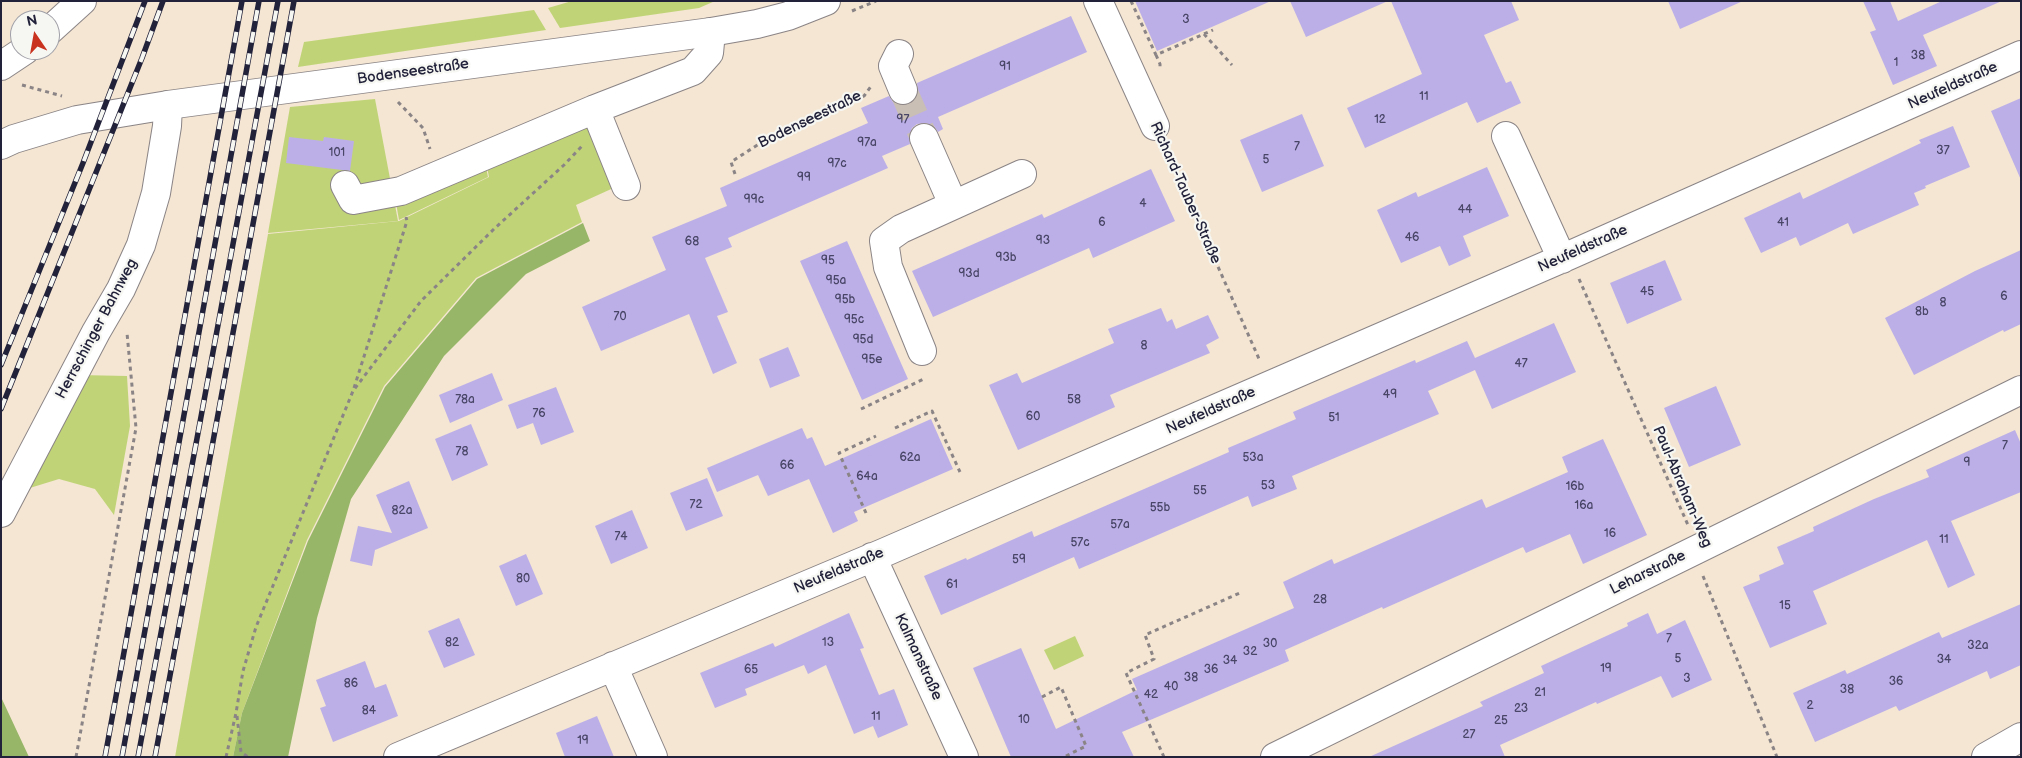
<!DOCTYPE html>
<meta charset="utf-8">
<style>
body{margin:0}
#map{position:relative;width:2022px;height:758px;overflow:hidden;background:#f4e6d2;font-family:"Balsamiq Sans",sans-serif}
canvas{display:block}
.frame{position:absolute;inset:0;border:2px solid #22223b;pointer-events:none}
.north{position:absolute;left:10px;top:10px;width:50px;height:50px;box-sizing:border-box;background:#f6f6f2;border:1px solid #a1a1a9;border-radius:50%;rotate:348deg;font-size:14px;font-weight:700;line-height:20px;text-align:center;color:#22223b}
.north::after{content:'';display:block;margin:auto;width:18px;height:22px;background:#c8321e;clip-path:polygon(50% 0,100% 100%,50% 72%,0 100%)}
</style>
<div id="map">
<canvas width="2022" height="758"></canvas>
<div class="frame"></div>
<div class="north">N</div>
</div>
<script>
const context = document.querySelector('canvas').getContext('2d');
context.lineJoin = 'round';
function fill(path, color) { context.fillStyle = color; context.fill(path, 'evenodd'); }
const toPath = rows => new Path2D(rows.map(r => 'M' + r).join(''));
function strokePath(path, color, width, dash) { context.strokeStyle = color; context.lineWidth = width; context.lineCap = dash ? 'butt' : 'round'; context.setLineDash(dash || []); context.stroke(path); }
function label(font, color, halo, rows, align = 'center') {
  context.font = font + ' "Balsamiq Sans",sans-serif'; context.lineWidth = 4.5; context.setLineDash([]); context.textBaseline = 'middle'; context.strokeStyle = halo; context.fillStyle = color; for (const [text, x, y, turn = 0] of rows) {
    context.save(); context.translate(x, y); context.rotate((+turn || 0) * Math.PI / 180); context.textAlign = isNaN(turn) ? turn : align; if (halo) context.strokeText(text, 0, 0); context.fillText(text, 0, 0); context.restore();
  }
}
const green = toPath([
 [572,1,715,1,699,8,560,28,548,8],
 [534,10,546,30,298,67,304,42],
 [375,99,398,221,268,233,290,107],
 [587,115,620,185,576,205,582,222,476,278,384,386,307,540,242,713,233,757,175,757,268,234,399,221,489,177,485,157],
 [484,157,488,177,399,220,395,197],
 [79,375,127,376,130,426,114,515,95,489,59,479,20,491],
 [1075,636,1084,656,1054,670,1044,650]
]);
const forest = toPath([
 [583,223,590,241,526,274,444,356,351,499,317,618,288,757,233,757,242,713,308,541,385,387,477,279],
 [1,697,29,757,1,757]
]);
const building = toPath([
 [1135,1,1271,1,1157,51],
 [1290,1,1388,1,1306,37],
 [1391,1,1511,1,1519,20,1484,35,1506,83,1511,81,1521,103,1477,123,1467,102,1365,148,1347,108,1422,74],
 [1668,1,1743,1,1680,29],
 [1863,1,1890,1,1898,21,1942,1,2002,1,1923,35,1937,66,1893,85,1870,32,1876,30],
 [1071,16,1087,52,938,117,943,129,938,132,934,126,926,123,917,124,912,128,909,136,910,144,882,156,888,168,728,238,732,247,705,258,728,312,717,316,737,363,713,374,689,314,601,351,582,307,666,270,652,237,727,206,720,188,868,123,861,108,889,96,893,102,901,105,909,104,915,100,918,92,917,83],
 [2021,98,2021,180,1991,111],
 [1302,114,1324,166,1262,192,1240,140],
 [1953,126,1970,167,1925,186,1926,188,1914,193,1919,205,1853,234,1848,223,1800,246,1796,237,1761,253,1744,218,1800,192,1803,199,1921,143,1919,140],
 [289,137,323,141,324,137,354,141,350,171,286,163],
 [1487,167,1509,216,1463,236,1471,256,1449,266,1440,246,1401,263,1377,210,1416,192,1418,197],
 [1151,169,1175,221,1093,258,1089,248,933,317,912,271,1042,214,1044,218],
 [847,241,908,379,862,400,800,261],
 [2021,250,2021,324,2004,332,2003,330,1914,375,1885,318,1975,271],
 [1665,260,1682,300,1627,324,1610,283],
 [1161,308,1167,322,1172,319,1176,329,1208,315,1219,338,1206,345,1210,353,1110,395,1115,407,1018,450,989,385,1017,373,1022,383,1114,343,1108,329],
 [1554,323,1576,372,1492,409,1475,370,1428,391,1439,414,1292,476,1297,489,1252,507,1248,496,1079,569,1074,557,941,615,924,576,966,558,967,560,1032,531,1034,537,1229,452,1228,448,1296,419,1293,412,1415,360,1416,363,1467,341,1475,358],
 [788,347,800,376,770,388,759,359],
 [492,373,503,400,450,423,439,395],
 [1716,386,1741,445,1689,467,1664,408],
 [556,387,574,432,541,445,533,423,517,429,508,405],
 [931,419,953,469,854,512,858,521,833,533,809,479,768,496,758,475,717,492,707,468,802,428,807,439,812,437,825,466],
 [471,424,488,465,452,481,435,439],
 [2015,430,2021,444,2021,492,1951,521,1975,575,1948,588,1927,540,1813,591,1827,624,1770,648,1743,587,1760,580,1759,575,1784,564,1777,547,1814,531,1813,527,1874,499,1929,477,1926,470],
 [1603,439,1647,535,1583,564,1570,534,1526,553,1523,547,1383,609,1382,607,1285,650,1289,661,1122,732,1134,757,1011,757,973,668,1021,648,1056,729,1137,690,1132,679,1294,608,1283,582,1332,559,1334,564,1482,499,1486,508,1568,472,1562,457],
 [707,478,723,516,686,531,670,493],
 [409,481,428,528,375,550,372,566,350,561,358,526,392,533,376,495],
 [632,510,648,548,611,564,595,526],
 [526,554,543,594,516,606,499,566],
 [2021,604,2021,665,1990,679,1987,671,1899,711,1896,706,1815,742,1793,693,1845,670,1847,674,1939,632,1942,638],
 [849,613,864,648,860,649,879,695,894,689,908,725,878,738,873,726,854,734,826,665,808,674,804,665,745,689,747,695,715,708,700,673,773,643,775,647],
 [1648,613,1657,634,1685,620,1712,680,1672,698,1661,676,1597,704,1596,702,1500,745,1505,757,1369,757,1483,706,1480,702,1544,673,1541,666,1628,626,1627,623],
 [459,618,475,655,444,668,428,631],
 [365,661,375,688,386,684,398,716,333,742,320,708,326,706,316,680],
 [597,716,614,757,565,757,556,733]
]);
const minorTunnel = toPath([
 [903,90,924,138]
]);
const path = toPath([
 [1131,1,1156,55,1213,30],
 [852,11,876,1],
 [1204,34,1232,65],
 [1156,55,1160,64,1160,70],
 [22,85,62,96],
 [398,102,423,128,430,149],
 [1166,150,1260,361],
 [735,174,731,162,759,144,864,96,872,85],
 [1579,279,1688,525],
 [354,388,407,221,406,217],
 [861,409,926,378],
 [895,428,932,411,960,472],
 [866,513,839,453,876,436],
 [1703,576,1777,757],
 [1042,697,1061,687,1086,746,1064,757],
 [237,716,241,752,248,757],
 [76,757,136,428,127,333],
 [226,757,236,713,243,671,256,627,353,391,421,301,494,229,564,165,582,146],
 [1164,757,1126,673,1154,659,1145,635,1242,592]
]);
const minor = toPath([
 [1098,1,1155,126],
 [50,30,82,1],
 [899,54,893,66,903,90],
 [1,66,25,50],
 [595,109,626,186],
 [1506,136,1562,259],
 [924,138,953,204],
 [345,185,353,200,401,191,595,109,693,71,709,53,711,32],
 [922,351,888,267,884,241,901,229,1022,174],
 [1,513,96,332,121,289,141,245,156,193,167,126,168,105],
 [872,557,964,757],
 [613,666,653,757],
 [398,757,883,553,1224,405,1568,256,2021,55],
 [1275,757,2021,390],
 [1986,757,2021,737]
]);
const major = toPath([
 [1,145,14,139,77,120,168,105,711,32,757,24,788,16,826,1]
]);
const rail = toPath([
 [1,365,83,163,145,1],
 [1,409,142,58,163,1],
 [105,757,242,1],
 [122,757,259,1],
 [138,757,278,1],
 [155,757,294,1]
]);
const numberNames = [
 ["3",1186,20],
 ["38",1918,56],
 ["1",1896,63],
 ["91",1005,67],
 ["11",1424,97],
 ["97",903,120],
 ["12",1380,120],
 ["97a",867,143],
 ["7",1297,147],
 ["37",1943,151],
 ["101",337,153],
 ["5",1266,160],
 ["97c",837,164],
 ["99",804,178],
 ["99c",754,200],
 ["4",1143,204],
 ["44",1465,210],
 ["6",1102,223],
 ["41",1783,223],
 ["46",1412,238],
 ["93",1043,241],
 ["68",692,242],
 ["93b",1006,258],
 ["95",828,261],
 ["93d",969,274],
 ["95a",836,281],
 ["45",1647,292],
 ["6",2004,297],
 ["95b",845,300],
 ["8",1943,303],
 ["8b",1922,312],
 ["70",620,317],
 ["95c",854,320],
 ["95d",863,340],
 ["8",1144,346],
 ["95e",872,360],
 ["47",1521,364],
 ["49",1390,395],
 ["78a",465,400],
 ["58",1074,400],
 ["76",539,414],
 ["60",1033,417],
 ["51",1334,418],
 ["7",2005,446],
 ["78",462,452],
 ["62a",910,458],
 ["53a",1253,458],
 ["9",1967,463],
 ["66",787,466],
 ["64a",867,477],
 ["53",1268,486],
 ["16b",1575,487],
 ["55",1200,491],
 ["72",696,505],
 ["16a",1584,506],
 ["55b",1160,508],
 ["82a",402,511],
 ["57a",1120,525],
 ["16",1610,534],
 ["74",621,537],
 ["11",1944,540],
 ["57c",1080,543],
 ["59",1019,560],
 ["80",523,579],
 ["61",952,585],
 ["28",1320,600],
 ["15",1785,606],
 ["7",1669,639],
 ["82",452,643],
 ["13",828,643],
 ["30",1270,644],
 ["32a",1978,646],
 ["32",1250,652],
 ["5",1678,659],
 ["34",1944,660],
 ["34",1230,661],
 ["19",1606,669],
 ["65",751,670],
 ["36",1211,670],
 ["38",1191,678],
 ["3",1687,679],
 ["36",1896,682],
 ["86",351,684],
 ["40",1171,687],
 ["38",1847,690],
 ["21",1540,693],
 ["42",1151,695],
 ["2",1810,706],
 ["23",1521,709],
 ["84",369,711],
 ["11",876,717],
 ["10",1024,720],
 ["25",1501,721],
 ["27",1469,735],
 ["19",583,741]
];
const streetNames = [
 ["Bodenseestraße",413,72,-8],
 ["Neufeldstraße",1953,86,-24],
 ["Bodenseestraße",810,120,-26],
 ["Richard-Tauber-Straße",1185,193,66],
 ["Neufeldstraße",1583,249,-24],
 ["Herrschinger Bahnweg",97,329,-62],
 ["Neufeldstraße",1211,411,-24],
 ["Paul-Abraham-Weg",1682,487,67],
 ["Neufeldstraße",839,571,-23],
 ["Leharstraße",1648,573,-26],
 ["Kalmanstraße",918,657,65]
];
fill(green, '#c0d477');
fill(forest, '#98b668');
fill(building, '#bcafe8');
strokePath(minorTunnel, '#cabfb4', 28, [28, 14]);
strokePath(minor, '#8b8486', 30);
strokePath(major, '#8b8486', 30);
strokePath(path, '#8b8486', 3, [4, 4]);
strokePath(minor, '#fff', 28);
strokePath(major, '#fff', 28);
strokePath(rail, '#22223b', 5.5);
strokePath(rail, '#f6f6f2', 4, [11]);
label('12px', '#484566', null, numberNames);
label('15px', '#22223b', '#f6f6f2', streetNames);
</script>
